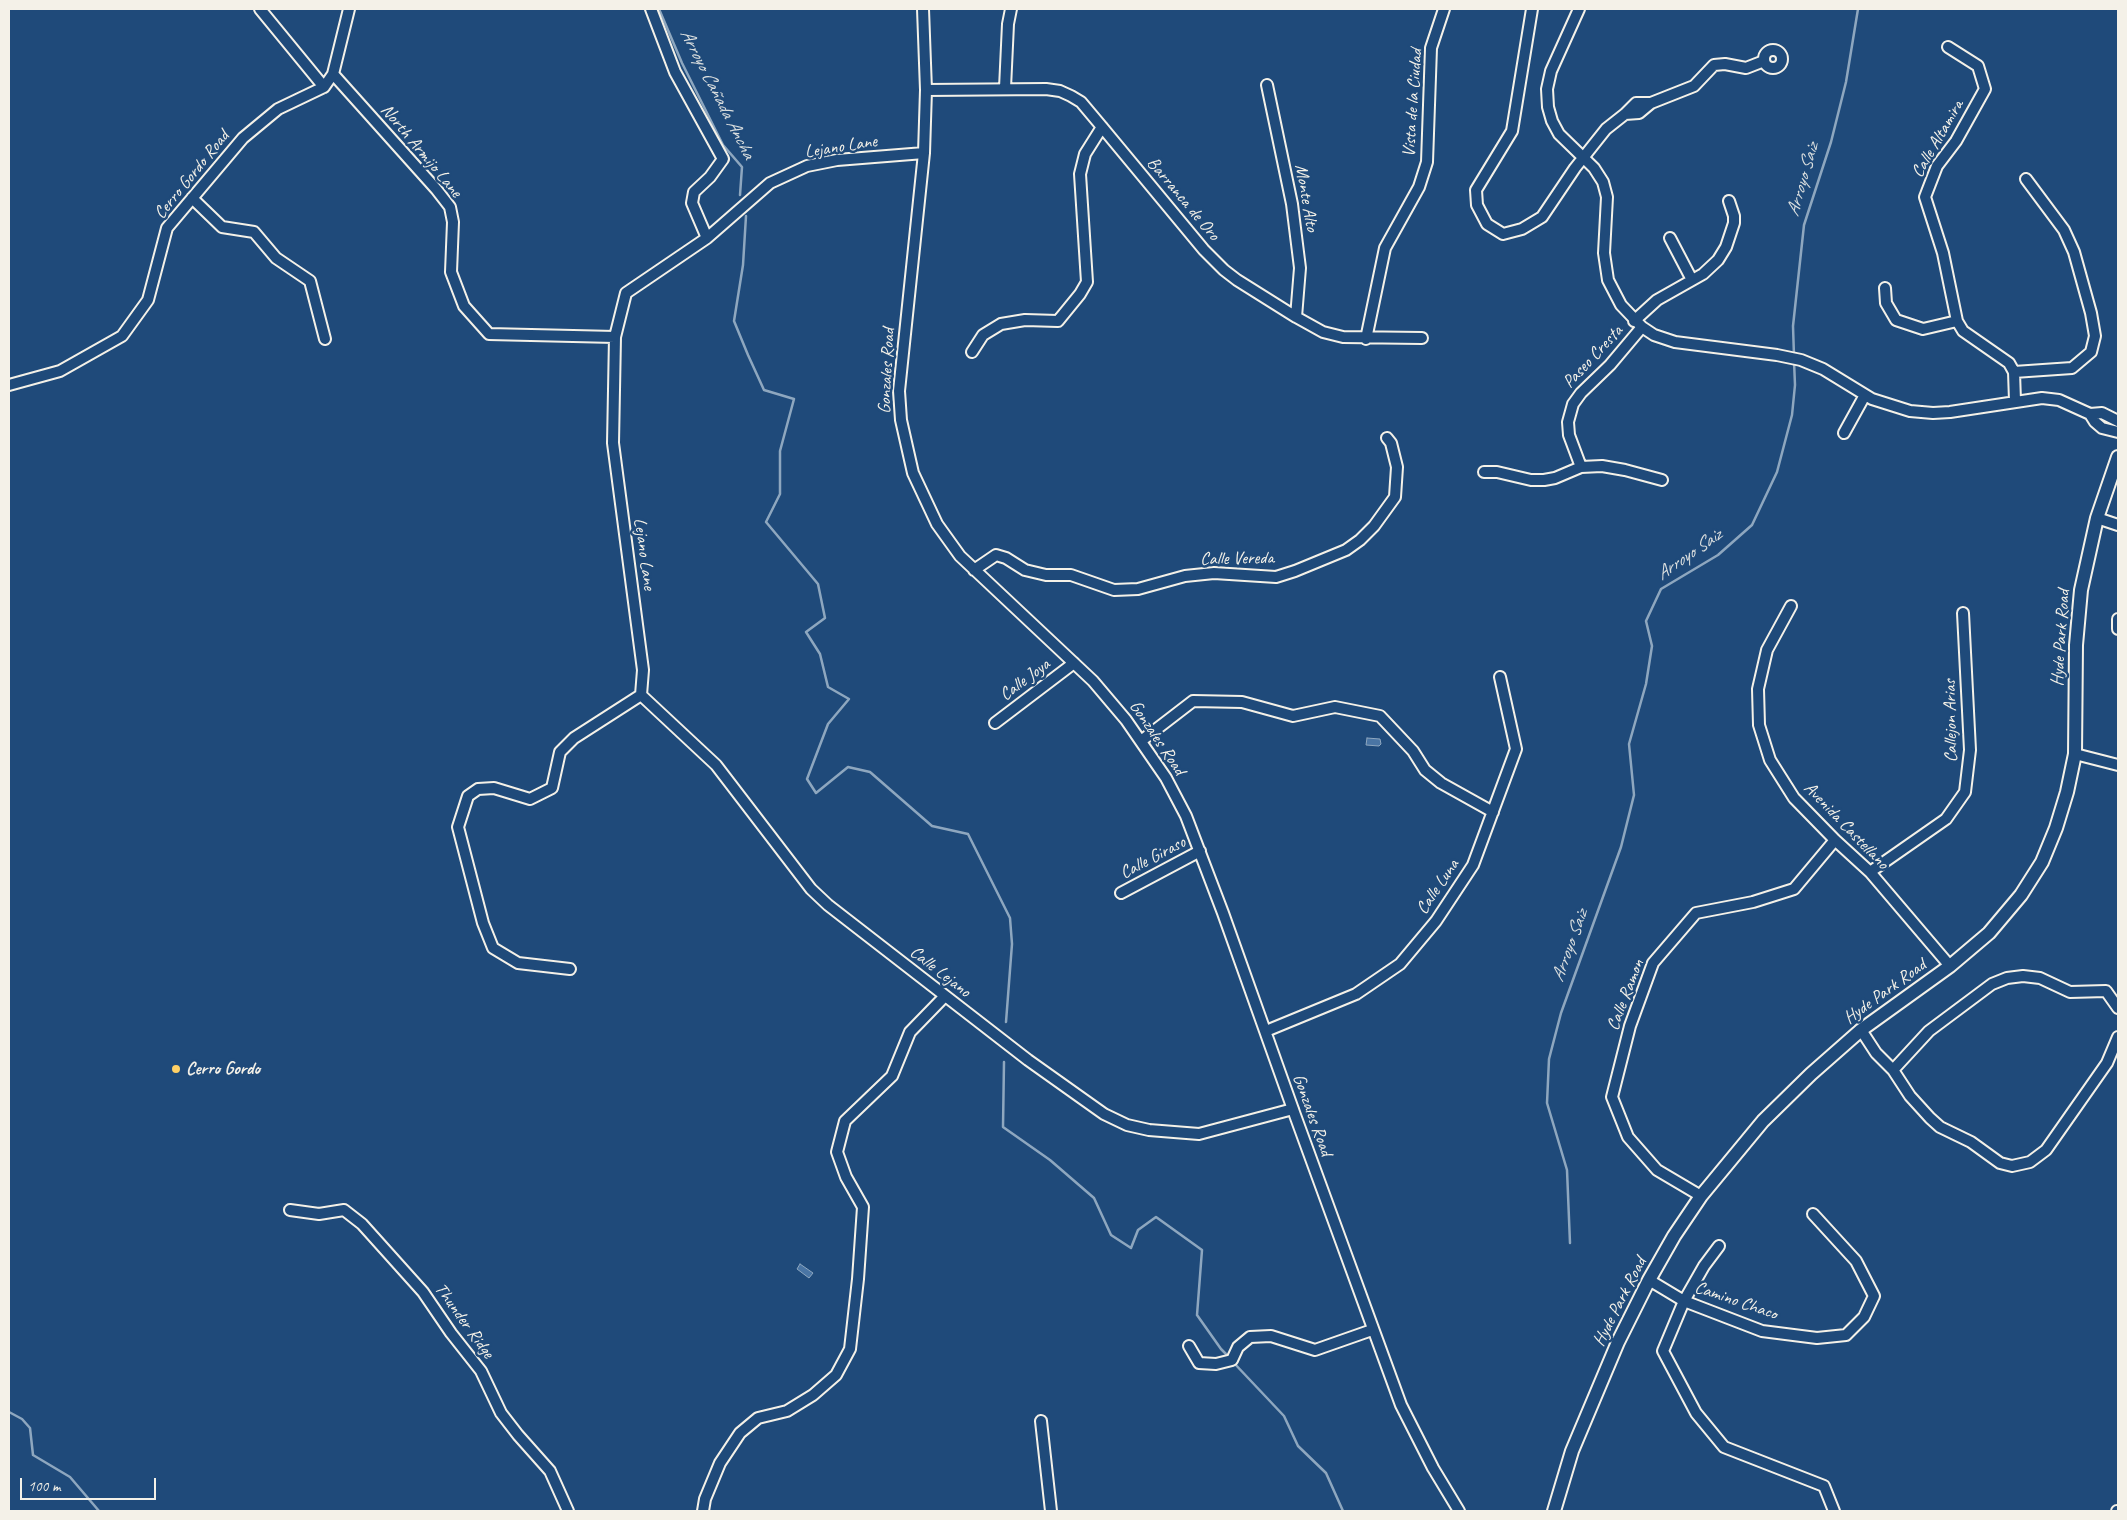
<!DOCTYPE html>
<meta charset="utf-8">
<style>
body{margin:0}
#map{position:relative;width:2127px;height:1520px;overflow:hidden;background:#1f4a7a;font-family:Caveat,sans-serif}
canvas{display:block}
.frame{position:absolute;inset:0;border:10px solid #f4f1e8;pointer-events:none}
.scale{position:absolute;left:20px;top:1478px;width:136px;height:22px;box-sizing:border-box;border:2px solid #f4f1e8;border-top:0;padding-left:6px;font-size:15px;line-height:18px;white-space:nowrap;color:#f4f1e8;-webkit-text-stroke:4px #1f4a7a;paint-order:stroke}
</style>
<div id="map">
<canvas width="2127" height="1520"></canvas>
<div class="frame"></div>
<div class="scale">100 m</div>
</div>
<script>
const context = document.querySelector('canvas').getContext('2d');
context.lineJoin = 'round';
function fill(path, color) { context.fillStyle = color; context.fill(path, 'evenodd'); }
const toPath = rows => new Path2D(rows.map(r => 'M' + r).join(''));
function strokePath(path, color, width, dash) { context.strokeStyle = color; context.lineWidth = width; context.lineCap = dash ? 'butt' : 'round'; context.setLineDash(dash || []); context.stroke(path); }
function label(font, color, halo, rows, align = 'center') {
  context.font = font + ' Caveat,sans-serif'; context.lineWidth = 5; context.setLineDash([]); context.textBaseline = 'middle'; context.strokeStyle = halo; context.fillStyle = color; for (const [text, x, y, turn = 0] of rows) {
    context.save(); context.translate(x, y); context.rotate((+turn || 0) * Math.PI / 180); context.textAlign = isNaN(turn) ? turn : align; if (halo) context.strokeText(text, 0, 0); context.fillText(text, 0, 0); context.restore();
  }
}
const water = toPath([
 [1367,738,1380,739,1381,744,1379,746,1366,745,1367,738],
 [800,1264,813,1273,809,1278,797,1269,800,1264]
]);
const stream = toPath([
 [659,9,682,63,723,145,742,167,740,195],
 [746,216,743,265,734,321,748,355,764,390,794,399,780,451,780,494,766,522,818,584,825,618,806,632,820,654,828,687,849,699,828,724,807,779,816,793,848,767,870,772,932,826,968,834,1010,918,1012,944,1006,1022],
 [1794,356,1793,326,1804,225,1831,142,1846,82,1858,9],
 [1004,1062,1003,1127,1050,1160,1094,1198,1111,1235,1131,1248,1138,1230,1156,1217,1202,1250,1197,1315,1221,1349,1230,1358],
 [1570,1243,1567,1170,1547,1103,1549,1059,1561,1013,1621,847,1634,795,1629,744,1646,684,1652,646,1646,621,1661,589,1718,555,1752,525,1777,472,1792,415,1795,385,1794,361],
 [1233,1362,1284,1416,1298,1446,1326,1473,1343,1511],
 [9,1412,22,1419,30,1428,33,1455,70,1477,99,1511]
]);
const minor = toPath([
 [260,9,324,87],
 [651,9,675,72,723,159,710,177,694,192,692,203,707,238],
 [923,9,926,90,924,153,899,391,901,420,913,473,937,524,960,556,1093,681,1126,720,1166,778,1186,816,1223,913,1295,1115,1401,1405,1433,1468,1459,1511],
 [1532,9,1512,131,1476,190,1477,205,1487,224,1503,234,1522,229,1542,217,1575,168,1606,129,1625,114,1636,103,1651,103],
 [1579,9,1551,71,1547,89,1548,107,1552,121,1559,134,1594,168,1603,182,1607,197,1604,253,1608,280,1621,305,1642,327,1654,335,1675,342,1777,355,1801,360,1823,369,1872,399,1910,411,1933,413,1950,412,2042,398,2059,400,2090,414,2102,413,2118,421],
 [1948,47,1978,66,1985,89,1956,141,1937,166,1925,197,1943,253,1957,321,1963,331,2009,363,2014,372,2015,401],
 '1764 59a9 9 0 1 1 18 0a9 9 0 1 1-18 0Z',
 [333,74,436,189,450,207,453,222,451,272,464,306,489,334,615,337],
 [1267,85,1292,204,1300,268,1296,317],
 [1005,88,1008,24,1011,9],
 [926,90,1046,89,1060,91,1071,96,1081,102,1102,127,1204,250,1224,270,1237,280,1296,317,1323,332,1343,337,1422,338],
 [1625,114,1639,113,1651,103,1694,86,1714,65,1725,64,1746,68,1764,61],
 [192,198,222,227,254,232,276,258,310,281,325,339],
 [1670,238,1692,280],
 [1885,288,1886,303,1896,320,1923,329,1957,321],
 [1634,321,1657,300,1703,274,1718,260,1726,247,1734,223,1734,216,1729,201],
 [1366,339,1385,248,1419,187,1427,162,1431,48,1444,9],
 [972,352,983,335,1001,324,1025,320,1058,321,1080,294,1087,282,1080,174,1085,154,1102,127],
 [2014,372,2072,368,2091,352,2095,336,2091,313,2074,252,2064,230,2026,179],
 [9,385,60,371,122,336,148,300,167,228,243,138,278,109,324,87,333,74,349,9],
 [2090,414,2095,422,2102,428,2118,432],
 [1844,433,1865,395],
 [1581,467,1569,435,1568,422,1573,404,1581,393,1610,365,1642,327],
 [1484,472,1497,472,1531,480,1544,480,1555,478,1581,467,1602,466,1625,470,1662,480],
 [2097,518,2118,525],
 [974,570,996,555,1006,558,1025,570,1046,575,1071,575,1114,590,1138,589,1185,576,1214,573,1276,577,1295,571,1346,550,1360,540,1374,526,1395,497,1397,467,1391,443,1387,438],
 [1791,606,1767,650,1758,689,1759,725,1770,760,1794,798,1835,840,1870,872,1950,966],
 [2118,629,2118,619],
 [641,695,716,765,811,889,828,905,1028,1060,1104,1114,1127,1125,1149,1130,1199,1134,1293,1109],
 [995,723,1074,663],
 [1141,741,1193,701,1242,702,1293,716,1335,707,1380,716,1413,751,1425,770,1441,783,1493,812],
 [2075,754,2118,765],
 [1870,872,1946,819,1965,792,1970,750,1963,613],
 [1121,893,1200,851],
 [570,969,518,963,493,948,483,923,458,827,468,796,478,789,494,788,530,799,552,788,560,752,574,738,641,695,643,670,613,443,615,337,626,293,707,238,770,183,807,166,837,160,924,153],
 [1861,1030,1876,1053,1893,1070,1910,1096,1930,1118,1940,1127,1971,1142,2000,1163,2012,1166,2030,1162,2046,1150,2107,1063,2118,1037],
 [1266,1031,1356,994,1400,964,1436,921,1473,865,1516,749,1500,677],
 [1893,1070,1929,1031,1992,984,2007,978,2023,976,2040,978,2070,992,2106,991,2118,1008],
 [1701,1196,1657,1170,1628,1137,1612,1097,1630,1026,1653,963,1696,913,1753,902,1794,889,1835,840],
 [290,1210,319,1214,344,1210,362,1224,423,1292,451,1333,481,1371,501,1413,518,1435,550,1471,568,1511],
 [1719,1246,1704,1266,1684,1301,1663,1351,1696,1413,1724,1447,1824,1486,1834,1511],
 [1649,1280,1684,1301,1762,1331,1817,1338,1846,1335,1864,1317,1874,1296,1856,1261,1813,1214],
 [1189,1346,1199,1363,1216,1364,1232,1360,1238,1347,1250,1337,1271,1336,1315,1350,1372,1330],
 [1041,1421,1051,1511],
 [703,1511,705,1499,720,1463,740,1433,758,1418,787,1411,813,1395,836,1375,850,1349,858,1279,863,1207,846,1177,837,1152,845,1121,892,1076,910,1032,945,996],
 [2117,1511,2118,1511]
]);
const major = toPath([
 [1554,1511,1572,1451,1618,1342,1649,1280,1674,1236,1701,1196,1763,1121,1811,1074,1861,1030,1950,966,1989,933,2021,895,2042,862,2056,828,2067,792,2075,754,2076,645,2081,590,2097,518,2118,457]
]);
const markers = [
 [176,1069,5,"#ffd166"]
];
const streetNames = [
 ["Vista de la Ciudad",1413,103,-86],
 ["Calle Altamira",1938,139,-60],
 ["Lejano Lane",841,147,-9],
 ["North Armijo Lane",421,151,50],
 ["Cerro Gordo Road",192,175,-51],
 ["Monte Alto",1306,198,80],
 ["Barranca de Oro",1183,199,50],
 ["Paseo Cresta",1593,357,-47],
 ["Gonzales Road",887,371,-87],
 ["Lejano Lane",644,554,82],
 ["Calle Vereda",1237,559,-1],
 ["Hyde Park Road",2061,638,-86],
 ["Calle Joya",1025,680,-37],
 ["Callejon Arias",1951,721,-91],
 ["Gonzales Road",1157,738,56],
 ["Avenida Castellano",1846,826,46],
 ["Calle Giraso",1153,858,-28],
 ["Calle Luna",1438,887,-56],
 ["Calle Lejano",940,972,38],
 ["Hyde Park Road",1885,992,-36],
 ["Calle Ramon",1626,995,-69],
 ["Gonzales Road",1312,1115,70],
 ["Camino Chaco",1736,1301,19],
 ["Hyde Park Road",1620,1302,-63],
 ["Thunder Ridge",464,1321,54]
];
const poiNames = [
 ["Cerro Gordo",186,1069]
];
const waterNames = [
 ["Arroyo Cañada Ancha",717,94,63],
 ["Arroyo Saiz",1803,180,-74],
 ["Arroyo Saiz",1689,555,-35],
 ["Arroyo Saiz",1570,946,-70]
];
fill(water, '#4a75a4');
strokePath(water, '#8ea7bf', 1);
strokePath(stream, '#8ea7bf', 2.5);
strokePath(minor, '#f4f1e8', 14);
strokePath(major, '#f4f1e8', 16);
strokePath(minor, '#1f4a7a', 10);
strokePath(major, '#1f4a7a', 12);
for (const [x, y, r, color] of markers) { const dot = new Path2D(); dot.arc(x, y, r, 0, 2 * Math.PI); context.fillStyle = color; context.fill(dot); strokePath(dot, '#1f4a7a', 2); }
label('18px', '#f4f1e8', '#1f4a7a', streetNames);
label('bold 18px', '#f4f1e8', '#1f4a7a', poiNames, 'left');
label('italic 19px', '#dadede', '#1f4a7a', waterNames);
</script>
